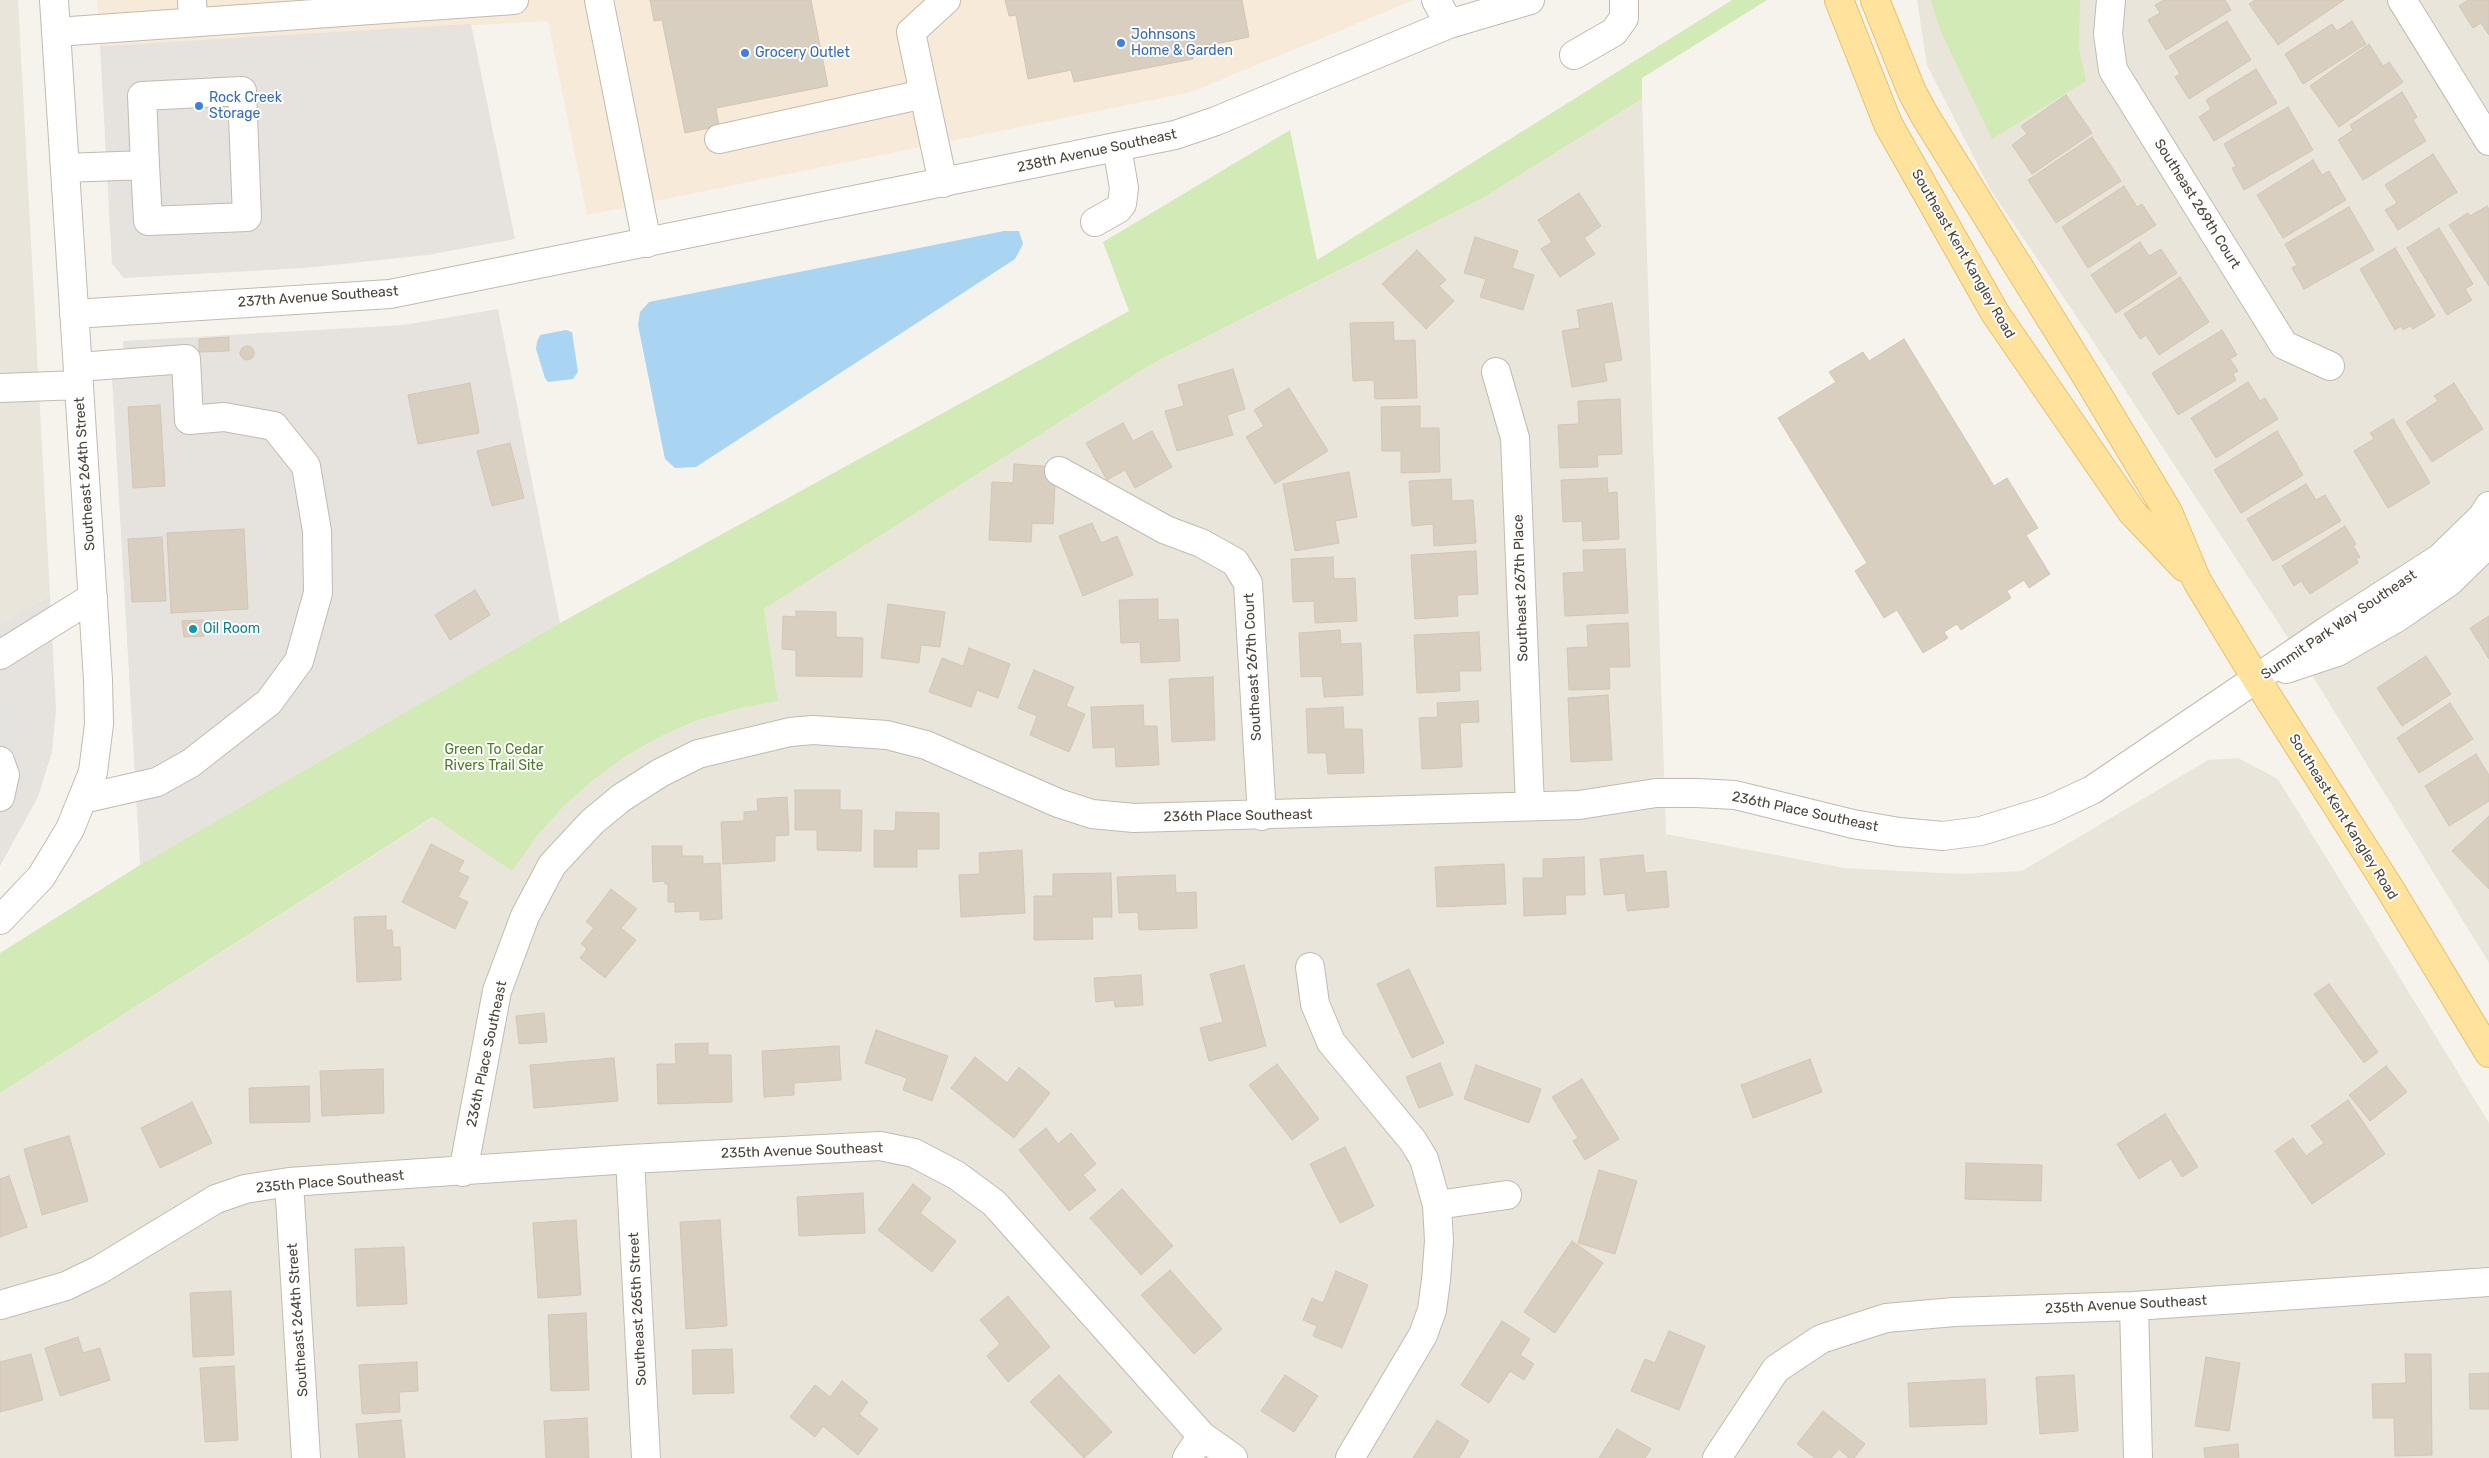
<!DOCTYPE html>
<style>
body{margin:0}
canvas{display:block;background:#f6f3ec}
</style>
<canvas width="2489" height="1458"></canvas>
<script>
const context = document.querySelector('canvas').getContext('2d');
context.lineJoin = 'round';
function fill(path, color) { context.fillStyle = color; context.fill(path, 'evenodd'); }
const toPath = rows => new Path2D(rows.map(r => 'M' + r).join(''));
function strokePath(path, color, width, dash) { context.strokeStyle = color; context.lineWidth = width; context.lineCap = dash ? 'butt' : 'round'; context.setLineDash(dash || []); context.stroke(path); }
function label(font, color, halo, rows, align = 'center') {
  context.font = font + ' Rubik,sans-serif'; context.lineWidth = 4; context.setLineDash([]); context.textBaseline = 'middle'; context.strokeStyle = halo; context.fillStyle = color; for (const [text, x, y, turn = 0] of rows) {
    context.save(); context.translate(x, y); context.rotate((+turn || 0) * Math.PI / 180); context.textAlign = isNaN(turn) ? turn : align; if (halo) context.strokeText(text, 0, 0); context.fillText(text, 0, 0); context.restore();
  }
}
const residential = toPath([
 [0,0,18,0,50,595,0,624],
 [1917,0,2489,0,2489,963,2302,659,2085,329,1990,189,1927,65],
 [1642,99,1666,834,1844,868,1961,874,2022,871,2208,760,2238,758,2278,779,2489,1123,2489,1458,0,1458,0,1093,434,817,536,837,563,807,593,780,626,756,661,736,698,720,737,709,778,701,764,609,1150,365,1481,199]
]);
const commercial = toPath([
 [97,0,1414,0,1191,92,587,215,548,21,100,46]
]);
const industrial = toPath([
 [471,24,515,239,427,255,305,268,124,278,112,264,100,46],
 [498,309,560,623,140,865,112,378,125,373,123,341,404,325],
 [50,595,56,711,52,752,38,797,0,866,0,624]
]);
const green = toPath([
 [1732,0,1767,0,1642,78,1642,99,1481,199,1150,365,764,609,778,701,737,709,698,720,661,736,626,756,593,780,563,807,536,837,512,871,433,817,0,1093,0,953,140,865,560,623,1129,311,1103,242,1290,130,1317,260],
 [1931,0,2080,0,2079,49,2086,81,1992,139,1940,30]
]);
const parking = toPath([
 [7,703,23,728,4,740,0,733,0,708]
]);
const water = toPath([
 [1004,231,1019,231,1023,244,1015,259,696,467,675,468,665,459,638,325,640,312,649,302],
 [566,330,572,332,578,372,573,379,548,382,545,378,536,349,537,342,540,335]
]);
const building = toPath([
 [650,0,811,0,828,86,716,108,719,126,685,133,662,20,654,21,650,0],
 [1005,0,1242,0,1249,37,1191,49,1193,59,1074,82,1071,70,1028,79,1016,15,1009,16,1005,0],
 [2164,0,2225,0,2231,10,2166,50,2148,20,2160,13,2155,5,2164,0],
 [2255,0,2344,0,2278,45,2249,4,2255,0],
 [2468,0,2489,0,2489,35,2481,23,2473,28,2459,6,2468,0],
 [2227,21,2251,60,2189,99,2175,77,2180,74,2169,56,2227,21],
 [2352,21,2366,44,2303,84,2285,54,2332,24,2337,31,2352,21],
 [2369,44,2383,66,2389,62,2403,82,2339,127,2310,86,2369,44],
 [2256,69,2277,103,2214,141,2199,117,2211,109,2206,100,2256,69],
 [2402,92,2417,117,2413,120,2426,141,2363,180,2338,140,2353,130,2350,125,2402,92],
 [2066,95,2092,133,2032,174,2012,145,2027,134,2021,126,2066,95],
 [2288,107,2313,150,2244,190,2232,168,2236,166,2224,144,2288,107],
 [2092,137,2121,181,2056,223,2028,180,2092,137],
 [2433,154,2457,192,2398,230,2385,210,2397,203,2385,185,2433,154],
 [2313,160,2322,175,2329,171,2346,200,2283,238,2257,195,2313,160],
 [2124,186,2137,207,2142,204,2156,225,2088,268,2062,227,2124,186],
 [1579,193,1601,226,1584,238,1595,254,1560,277,1541,249,1552,242,1538,220,1579,193],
 [2487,206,2489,209,2489,286,2449,225,2468,213,2470,216,2487,206],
 [2349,207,2374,250,2304,289,2292,268,2297,265,2285,244,2349,207],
 [2439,228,2473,284,2465,289,2472,300,2447,315,2407,248,2439,228],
 [1475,237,1518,251,1512,268,1534,275,1523,310,1480,297,1486,279,1464,273,1475,237],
 [2140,242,2149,256,2161,249,2177,273,2116,313,2091,275,2140,242],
 [2395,248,2435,316,2413,329,2410,326,2403,330,2401,326,2395,330,2360,269,2395,248],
 [1417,250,1446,280,1439,286,1454,301,1426,329,1382,284,1417,250],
 [2180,277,2209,322,2159,355,2146,335,2140,339,2124,314,2180,277],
 [1612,303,1622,360,1604,363,1607,381,1572,387,1562,331,1580,328,1577,310,1612,303],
 [1393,322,1394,341,1415,340,1417,398,1375,399,1374,380,1353,381,1350,323,1393,322],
 [2222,330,2237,355,2230,359,2238,371,2233,374,2236,380,2178,415,2152,373,2222,330],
 [229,337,229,351,199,352,199,339,229,337],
 [1904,339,1994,486,2007,478,2038,528,2026,535,2050,574,2029,588,2024,580,2007,591,2011,598,1961,630,1957,624,1944,632,1948,638,1923,653,1897,610,1884,618,1855,571,1867,563,1778,418,1836,382,1829,372,1863,352,1869,361,1904,339],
 '240 353a7 7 0 1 1 14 0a7 7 0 1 1-14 0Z',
 [1233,369,1245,409,1227,415,1233,435,1177,451,1165,411,1184,406,1178,385,1233,369],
 [2248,382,2260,401,2265,398,2278,419,2216,458,2191,418,2248,382],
 [470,383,479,433,418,444,408,395,470,383],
 [2454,383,2483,429,2432,462,2406,422,2438,401,2434,396,2454,383],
 [1289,388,1328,451,1275,484,1246,437,1264,426,1254,410,1289,388],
 [1620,399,1622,454,1597,455,1598,467,1560,468,1558,425,1579,424,1578,401,1620,399],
 [160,405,165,486,133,488,128,407,160,405],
 [1420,406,1420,428,1439,428,1440,472,1401,473,1401,451,1382,451,1381,407,1420,406],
 [2393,419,2430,483,2388,508,2354,451,2374,439,2370,433,2393,419],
 [1123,423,1133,441,1152,431,1172,467,1135,488,1125,470,1107,480,1086,443,1123,423],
 [2277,431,2303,475,2241,513,2214,470,2277,431],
 [510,443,524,498,492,506,477,451,510,443],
 [1014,464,1056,467,1053,524,1032,523,1031,542,989,540,992,482,1013,483,1014,464],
 [1349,472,1357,517,1335,521,1339,543,1295,551,1283,484,1349,472],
 [1607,478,1608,493,1617,492,1619,539,1583,541,1582,521,1563,522,1561,480,1607,478],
 [1451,479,1452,501,1473,500,1476,543,1434,546,1433,524,1412,526,1409,481,1451,479],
 [2306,484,2316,500,2325,495,2341,521,2273,561,2247,519,2306,484],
 [1092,523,1101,543,1117,536,1133,575,1083,596,1059,536,1092,523],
 [2345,526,2356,544,2353,546,2360,557,2356,559,2358,563,2310,594,2301,581,2294,586,2282,566,2345,526],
 [244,529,248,609,171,613,167,533,244,529],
 [162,537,166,601,132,602,128,539,162,537],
 [1625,549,1628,613,1565,616,1563,573,1584,572,1583,550,1625,549],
 [1476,551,1478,594,1457,595,1458,616,1415,619,1411,555,1476,551],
 [1333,557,1334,579,1355,578,1357,621,1315,623,1314,601,1293,602,1291,559,1333,557],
 [475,590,490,615,450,640,435,615,475,590],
 [1158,599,1158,620,1178,619,1180,661,1141,663,1140,642,1121,643,1119,600,1158,599],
 [888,604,945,612,940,647,921,645,919,663,881,658,888,604],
 [796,611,836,612,836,637,863,638,862,677,796,676,796,650,782,649,783,616,796,617,796,611],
 [2489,616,2489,659,2470,628,2489,616],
 [203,620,204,636,184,637,182,621,203,620],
 [1628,623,1630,667,1609,667,1610,689,1569,690,1567,648,1588,647,1587,625,1628,623],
 [1340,630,1341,644,1361,643,1363,695,1324,697,1322,676,1301,677,1299,633,1340,630],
 [1479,632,1481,671,1459,671,1460,691,1417,693,1414,635,1479,632],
 [969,648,1010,664,998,698,977,690,971,707,929,692,942,658,963,666,969,648],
 [2426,656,2451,694,2402,726,2377,688,2426,656],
 [1034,670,1074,687,1066,706,1085,714,1069,752,1030,735,1037,716,1018,708,1034,670],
 [1213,677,1215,740,1172,742,1169,679,1213,677],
 [1608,695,1612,760,1571,762,1568,698,1608,695],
 [1478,701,1479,722,1460,723,1462,767,1422,769,1419,718,1438,717,1437,703,1478,701],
 [2450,703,2473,739,2419,773,2397,738,2450,703],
 [1143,705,1144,726,1157,726,1159,765,1116,767,1115,747,1093,748,1091,707,1143,705],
 [1343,707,1344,729,1362,729,1364,773,1328,774,1326,753,1308,753,1306,709,1343,707],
 [2476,754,2489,775,2489,801,2449,826,2425,786,2476,754],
 [795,790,840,790,840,810,862,810,861,851,817,850,817,830,795,830,795,790],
 [787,797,789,835,775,836,775,861,723,864,721,822,744,821,744,812,758,811,757,799,787,797],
 [896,812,939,813,939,849,917,849,917,867,874,867,874,830,895,831,896,812],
 [2489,816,2489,889,2452,851,2489,816],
 [431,844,464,861,458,872,469,877,458,897,468,902,455,929,402,902,431,844],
 [652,846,682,846,682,856,703,856,703,864,720,863,722,919,700,920,700,911,675,912,675,902,668,902,668,884,665,884,665,881,653,882,652,846],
 [1022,850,1025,913,961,917,959,875,980,874,979,853,1022,850],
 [1643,855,1645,873,1666,871,1669,907,1627,911,1625,893,1604,895,1600,859,1643,855],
 [1584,857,1585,895,1565,895,1566,914,1524,916,1523,878,1543,878,1543,859,1584,857],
 [1504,864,1506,904,1437,907,1435,867,1504,864],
 [1111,873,1112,917,1092,917,1093,939,1034,940,1034,896,1053,896,1053,874,1111,873],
 [1175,875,1176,893,1196,892,1197,928,1139,930,1138,912,1119,913,1117,877,1175,875],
 [611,889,637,909,621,928,636,940,605,978,580,958,587,949,581,944,594,928,586,922,611,889],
 [386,916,386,930,392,930,393,947,400,947,401,980,357,982,354,917,386,916],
 [1244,965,1266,1046,1209,1061,1200,1028,1223,1022,1210,974,1244,965],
 [1409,969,1444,1043,1412,1058,1377,984,1409,969],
 [1141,975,1143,1005,1115,1007,1114,1000,1096,1002,1094,978,1141,975],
 [2329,984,2378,1052,2364,1063,2314,994,2329,984],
 [544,1013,547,1042,519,1044,516,1016,544,1013],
 [876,1030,948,1056,932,1101,903,1090,907,1078,865,1063,876,1030],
 [708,1043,708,1055,731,1055,732,1102,658,1104,657,1064,676,1064,675,1044,708,1043],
 [839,1046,841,1080,794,1083,794,1095,764,1097,762,1051,839,1046],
 [975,1057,1007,1083,1019,1067,1050,1093,1014,1138,951,1088,975,1057],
 [614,1058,618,1101,534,1108,530,1065,614,1058],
 [1810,1059,1822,1092,1753,1118,1741,1085,1810,1059],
 [1440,1063,1453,1095,1419,1108,1406,1077,1440,1063],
 [1277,1064,1319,1119,1292,1140,1249,1085,1277,1064],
 [1476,1065,1541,1089,1529,1123,1464,1099,1476,1065],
 [2386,1066,2407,1092,2370,1121,2349,1095,2386,1066],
 [383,1069,384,1113,322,1116,320,1071,383,1069],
 [1582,1079,1619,1139,1585,1160,1573,1141,1578,1138,1552,1097,1582,1079],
 [309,1086,310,1122,250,1123,249,1088,309,1086],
 [2348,1100,2385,1154,2312,1204,2275,1151,2293,1138,2306,1156,2324,1143,2311,1126,2348,1100],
 [192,1102,212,1143,160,1168,141,1128,192,1102],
 [2165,1114,2198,1167,2182,1177,2171,1159,2139,1179,2117,1144,2165,1114],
 [1046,1128,1058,1144,1071,1133,1096,1164,1083,1175,1096,1190,1069,1211,1019,1150,1046,1128],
 [69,1136,88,1201,42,1215,24,1149,69,1136],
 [1345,1147,1374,1206,1340,1223,1310,1164,1345,1147],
 [1966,1163,2042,1165,2041,1201,1965,1199,1966,1163],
 [1599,1170,1637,1181,1615,1254,1578,1243,1599,1170],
 [9,1176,27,1227,0,1237,0,1179,9,1176],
 [913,1184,931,1198,920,1213,956,1241,932,1272,878,1230,913,1184],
 [1122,1189,1173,1246,1141,1275,1090,1218,1122,1189],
 [863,1193,865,1233,799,1236,797,1197,863,1193],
 [576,1220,581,1295,538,1298,533,1223,576,1220],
 [720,1220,727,1326,686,1329,680,1222,720,1220],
 [1572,1241,1603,1263,1555,1333,1524,1312,1572,1241],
 [404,1247,407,1304,357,1306,355,1249,404,1247],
 [1170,1270,1222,1329,1194,1354,1141,1295,1170,1270],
 [1336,1271,1368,1285,1342,1348,1313,1336,1317,1326,1303,1320,1312,1298,1323,1303,1336,1271],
 [231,1291,234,1355,193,1357,190,1293,231,1291],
 [1008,1296,1050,1347,1008,1382,987,1356,1000,1344,980,1320,1008,1296],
 [586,1313,589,1390,551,1391,548,1315,586,1313],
 [1502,1321,1530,1339,1520,1355,1534,1364,1524,1380,1510,1371,1489,1403,1461,1385,1502,1321],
 [1669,1331,1705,1346,1679,1410,1631,1391,1645,1359,1655,1363,1669,1331],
 [78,1337,83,1353,100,1348,110,1380,60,1396,45,1348,78,1337],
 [732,1349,734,1393,693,1394,692,1350,732,1349],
 [31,1354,43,1400,0,1412,0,1362,31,1354],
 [2405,1354,2431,1354,2432,1455,2395,1456,2394,1418,2373,1418,2372,1384,2406,1383,2405,1354],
 [2206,1357,2240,1363,2229,1431,2195,1426,2206,1357],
 [417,1362,418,1391,399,1392,400,1412,362,1414,359,1365,417,1362],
 [234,1366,238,1440,205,1442,200,1368,234,1366],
 [2489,1373,2489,1409,2470,1409,2469,1374,2489,1373],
 [1059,1375,1112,1432,1084,1458,1030,1402,1059,1375],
 [1285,1375,1318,1396,1294,1432,1261,1411,1285,1375],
 [2074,1375,2078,1431,2040,1434,2036,1377,2074,1375],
 [1985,1379,1987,1424,1910,1427,1908,1383,1985,1379],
 [842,1381,868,1402,859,1414,878,1429,858,1455,823,1426,815,1437,790,1417,815,1385,830,1397,842,1381],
 [1823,1411,1865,1444,1854,1458,1849,1458,1839,1449,1831,1458,1815,1458,1797,1444,1823,1411],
 [587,1418,589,1458,546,1458,544,1421,587,1418],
 [401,1420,405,1458,359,1458,356,1424,401,1420],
 [1437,1420,1469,1441,1459,1458,1413,1458,1437,1420],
 [1617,1429,1651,1449,1645,1458,1599,1458,1617,1429],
 [2238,1444,2239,1458,2205,1458,2204,1448,2238,1444]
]);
const minor = toPath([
 [192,0,193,22],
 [599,0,647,243],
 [1436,0,1449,24],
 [2111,0,2108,34,2113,70,2284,345,2330,366],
 [2402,0,2489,141],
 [56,32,514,0],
 [1574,55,1614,32,1624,18,1624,0],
 [924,94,911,32,946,0],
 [719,139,924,94,943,183],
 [65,168,145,165,148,221,247,217,242,91,142,96,145,165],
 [1095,222,1118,209,1122,204,1124,188,1117,147],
 [74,314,390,294,1175,135,1216,121,1449,24,1530,0],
 [78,367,186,359,189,420,224,417,274,426,306,466,317,531,318,593,299,661,269,702,191,763,157,782,82,799],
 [1496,372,1515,438,1530,806],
 [0,388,79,385],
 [1059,471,1166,530,1201,543,1235,562,1248,583,1262,816],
 [0,655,93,597],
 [2286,669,2337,652,2398,617,2449,582,2489,543],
 [0,761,5,775,0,797],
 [0,920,41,877,70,829,93,772,99,724,98,680,54,0],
 [1310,967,1315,1004,1331,1042,1413,1141,1424,1159,1437,1205,1439,1241,1436,1280,1432,1310,1423,1335,1350,1458],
 [630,1159,646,1458],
 [463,1172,497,991,525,916,552,865,592,822,621,798,660,773,698,754,790,732,813,730,887,735,926,745,1058,803,1092,814,1134,818,1579,805,1656,793,1697,793,1735,795,1853,824,1899,832,1943,836,1981,831,2049,810,2092,790,2328,630,2440,558,2482,517,2489,506],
 [289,1182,306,1458],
 [1437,1205,1507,1195],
 [0,1305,66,1286,99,1270,216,1199,245,1189,289,1182,630,1159,880,1146,914,1153,956,1175,994,1203,1202,1436,1233,1458],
 [2134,1306,2138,1458],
 [1187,1458,1202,1436],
 [1717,1458,1776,1369,1821,1339,1886,1318,1954,1312,2134,1306,2489,1282]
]);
const major = toPath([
 [1839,0,1888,124,1995,313,2132,512,2184,567],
 [1875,0,1912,92,1925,116,2087,377,2168,512,2197,581,2257,680,2390,889,2489,1053]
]);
const markers = [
 [1121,43,5,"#3f7fe0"],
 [745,53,5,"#3f7fe0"],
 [199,106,5,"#3f7fe0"],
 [193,629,5,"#0f9aa8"]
];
const shopNames = [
 ["Johnsons",1131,35],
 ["Home & Garden",1131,51],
 ["Grocery Outlet",755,53],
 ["Rock Creek",209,98],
 ["Storage",209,114]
];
const streetNames = [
 ["238th Avenue Southeast",1097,151,-12],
 ["Southeast 269th Court",2197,204,58],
 ["Southeast Kent Kangley Road",1963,254,60],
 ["237th Avenue Southeast",318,297,-4],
 ["Southeast 264th Street",85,474,-94],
 ["Southeast 267th Place",1521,588,-92],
 ["Summit Park Way Southeast",2339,625,-34],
 ["Southeast 267th Court",1253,667,-93],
 ["236th Place Southeast",1805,812,12],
 ["236th Place Southeast",1238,816,-1],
 ["Southeast Kent Kangley Road",2343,817,58],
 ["236th Place Southeast",487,1054,-78],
 ["235th Avenue Southeast",802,1151,-2],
 ["235th Place Southeast",330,1182,-5],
 ["235th Avenue Southeast",2126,1305,-3],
 ["Southeast 265th Street",638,1309,-93],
 ["Southeast 264th Street",298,1320,-94]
];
const cultureNames = [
 ["Oil Room",203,629]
];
const parkNames = [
 ["Green To Cedar",494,750],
 ["Rivers Trail Site",494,766]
];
fill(residential, '#eae5da');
fill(commercial, '#f7ead8');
fill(industrial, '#e6e2dd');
fill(green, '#d2eab5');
fill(parking, '#e5e3e0');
fill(water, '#a9d4f2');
fill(building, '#d8cfc1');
strokePath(building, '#d3c7b4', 1);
strokePath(minor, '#c2bbae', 30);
strokePath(major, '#e6c16a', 30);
strokePath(minor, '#fff', 28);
strokePath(major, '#ffe39c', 28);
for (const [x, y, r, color] of markers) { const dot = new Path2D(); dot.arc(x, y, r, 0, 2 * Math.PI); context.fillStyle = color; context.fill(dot); strokePath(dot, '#fff', 2); }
label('14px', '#366cbe', '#fff', shopNames, 'left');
label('14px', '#4b4439', '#fff', streetNames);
label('14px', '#0d838f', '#fff', cultureNames, 'left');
label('14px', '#4a7f2a', '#fff', parkNames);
</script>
